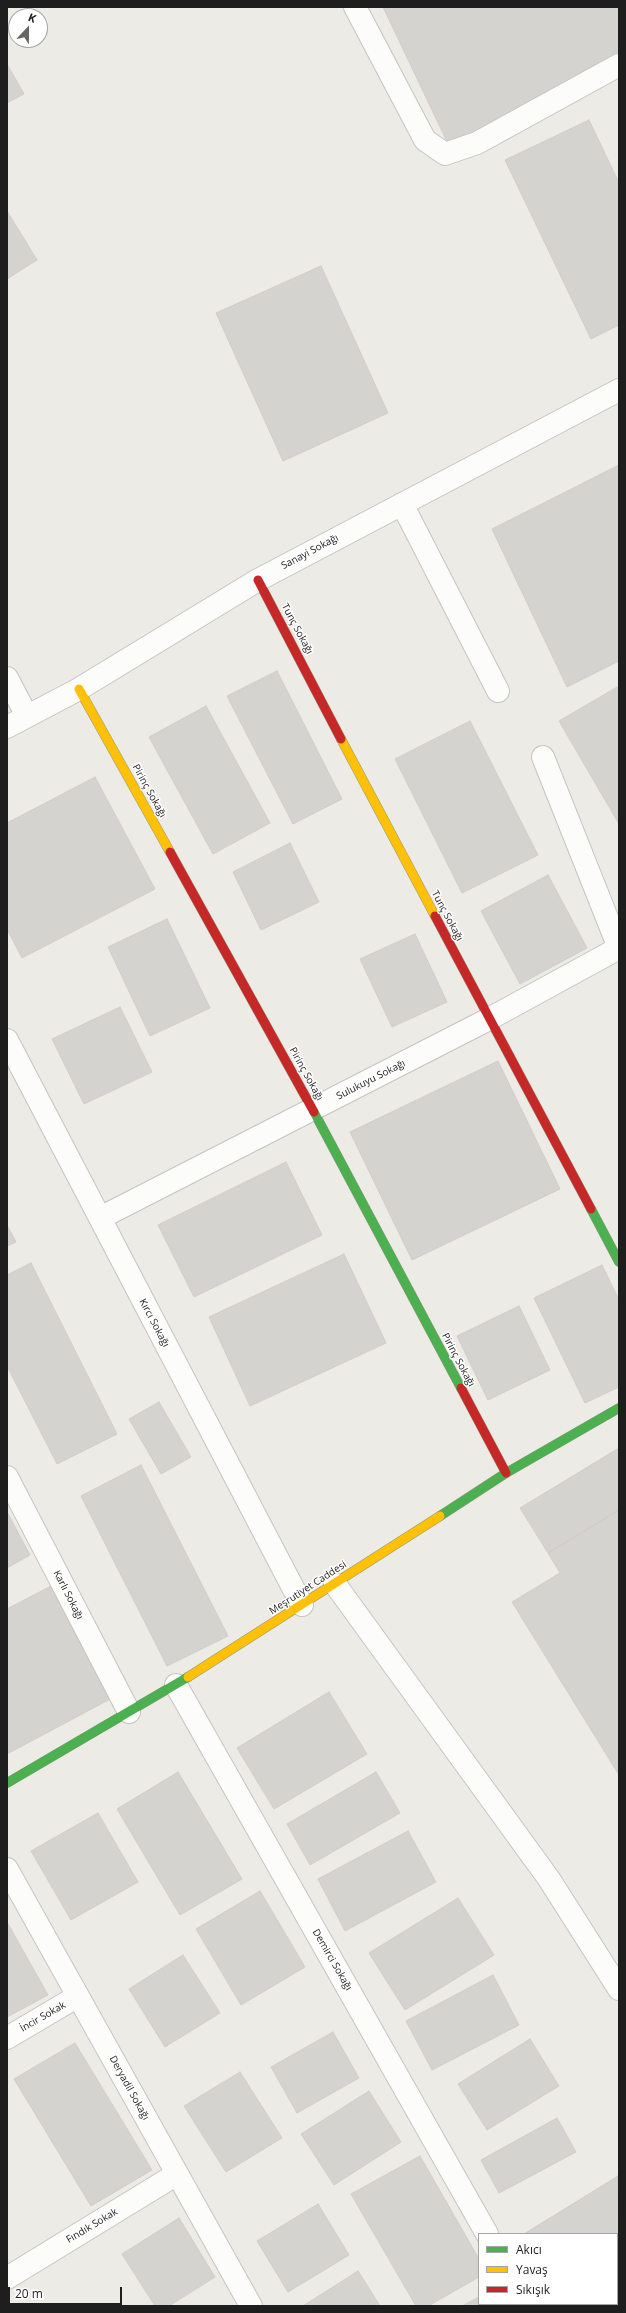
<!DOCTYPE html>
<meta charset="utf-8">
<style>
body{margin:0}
#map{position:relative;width:626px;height:2313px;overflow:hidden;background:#edebe6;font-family:"Open Sans",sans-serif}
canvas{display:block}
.frame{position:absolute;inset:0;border:8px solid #1e1e1e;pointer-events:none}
.legend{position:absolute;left:478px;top:2233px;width:140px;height:72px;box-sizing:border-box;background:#fff;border:1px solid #a5a5a5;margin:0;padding:5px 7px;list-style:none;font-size:12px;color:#1e1e1e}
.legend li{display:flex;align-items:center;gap:8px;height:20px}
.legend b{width:20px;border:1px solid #a5a5a5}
.north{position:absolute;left:8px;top:8px;width:40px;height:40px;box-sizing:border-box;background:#fff;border:1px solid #a5a5a5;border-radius:50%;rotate:22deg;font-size:11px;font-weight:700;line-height:16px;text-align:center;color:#1e1e1e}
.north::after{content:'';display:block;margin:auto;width:14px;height:18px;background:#666664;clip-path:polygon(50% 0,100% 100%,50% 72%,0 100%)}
.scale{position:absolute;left:8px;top:2287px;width:114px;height:18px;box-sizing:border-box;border:2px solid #1e1e1e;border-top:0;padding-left:5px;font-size:12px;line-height:14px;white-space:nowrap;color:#1e1e1e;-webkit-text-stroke:3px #fff;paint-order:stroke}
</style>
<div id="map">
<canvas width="626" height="2313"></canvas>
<div class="frame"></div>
<ul class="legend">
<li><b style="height:5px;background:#4caf50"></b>Akıcı</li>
<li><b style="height:5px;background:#ffc107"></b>Yavaş</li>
<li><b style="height:5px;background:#c62828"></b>Sıkışık</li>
</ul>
<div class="north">K</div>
<div class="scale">20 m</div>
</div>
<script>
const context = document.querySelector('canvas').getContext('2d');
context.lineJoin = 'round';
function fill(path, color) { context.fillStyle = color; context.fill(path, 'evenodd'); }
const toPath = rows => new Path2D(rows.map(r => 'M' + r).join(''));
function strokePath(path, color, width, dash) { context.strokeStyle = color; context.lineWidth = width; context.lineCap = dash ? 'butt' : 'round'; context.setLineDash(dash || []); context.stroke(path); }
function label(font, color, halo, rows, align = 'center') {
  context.font = font + ' "Open Sans",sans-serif'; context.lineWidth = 3; context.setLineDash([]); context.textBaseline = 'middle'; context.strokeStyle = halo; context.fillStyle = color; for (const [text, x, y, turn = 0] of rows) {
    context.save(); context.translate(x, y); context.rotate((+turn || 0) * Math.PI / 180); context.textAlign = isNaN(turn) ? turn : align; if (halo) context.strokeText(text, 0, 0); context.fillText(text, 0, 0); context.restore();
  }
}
const building = toPath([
 [383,7,619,7,619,53,450,148,383,7],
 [7,64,24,94,7,103,7,64],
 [589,120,619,183,619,325,591,339,505,160,589,120],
 [7,211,37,260,7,279,7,211],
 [321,266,388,413,283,461,216,313,321,266],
 [619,465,619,661,567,687,492,529,619,465],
 [277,671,342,799,293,824,227,696,277,671],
 [619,686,619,824,559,721,619,686],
 [206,706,270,823,213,854,149,737,206,706],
 [470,721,538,855,462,893,395,759,470,721],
 [95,777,155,889,22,958,7,929,7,823,95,777],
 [290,843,319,902,261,930,233,872,290,843],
 [548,875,587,948,520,984,481,911,548,875],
 [167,919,210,1008,150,1036,108,947,167,919],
 [415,934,447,1002,392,1027,360,959,415,934],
 [120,1007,152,1072,84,1104,52,1039,120,1007],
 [498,1061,560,1189,412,1260,350,1132,498,1061],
 [286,1162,322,1235,194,1297,158,1225,286,1162],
 [7,1225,16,1242,7,1246,7,1225],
 [344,1254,386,1343,250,1406,209,1317,344,1254],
 [31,1263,117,1434,57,1464,7,1366,7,1275,31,1263],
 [602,1265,619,1300,619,1387,585,1403,534,1298,602,1265],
 [519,1306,550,1370,488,1400,457,1336,519,1306],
 [159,1402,191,1457,161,1474,129,1419,159,1402],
 [619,1448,619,1510,548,1553,520,1508,619,1448],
 [141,1465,228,1636,167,1666,81,1496,141,1465],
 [619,1510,619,1775,512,1602,560,1573,548,1553,619,1510],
 [7,1512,30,1555,7,1568,7,1512],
 [53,1585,114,1697,7,1754,7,1609,53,1585],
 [329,1692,367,1754,274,1809,237,1748,329,1692],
 [178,1772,242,1879,180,1915,117,1809,178,1772],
 [376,1772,400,1813,310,1865,287,1824,376,1772],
 [98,1813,138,1882,71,1920,31,1851,98,1813],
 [408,1831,436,1882,345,1931,318,1879,408,1831],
 [260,1891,305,1967,241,2005,196,1929,260,1891],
 [458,1898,494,1955,405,2010,369,1953,458,1898],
 [7,1922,48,1995,7,2017,7,1922],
 [183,1955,220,2013,165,2047,129,1989,183,1955],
 [493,1975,519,2025,432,2070,406,2021,493,1975],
 [333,2032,359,2078,297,2113,271,2067,333,2032],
 [530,2039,559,2086,487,2130,458,2084,530,2039],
 [75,2043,152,2170,91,2206,14,2079,75,2043],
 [240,2072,282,2138,226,2172,184,2106,240,2072],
 [369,2091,401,2142,334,2185,301,2134,369,2091],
 [557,2118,576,2152,499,2193,481,2160,557,2118],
 [420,2156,479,2259,479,2277,428,2306,416,2306,351,2194,420,2156],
 [618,2176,619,2255,617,2256,617,2234,524,2234,618,2176],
 [318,2204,349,2255,288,2292,257,2241,318,2204],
 [179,2218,215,2277,169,2306,155,2306,122,2254,179,2218],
 [358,2271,380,2306,303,2306,358,2271],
 [619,2271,619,2306,567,2306,565,2304,617,2304,617,2273,619,2271],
 [479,2297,479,2304,494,2304,496,2306,462,2306,479,2297]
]);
const lane = toPath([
 [355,7,425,140,445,154,477,143,619,65],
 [402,504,498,691],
 [543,757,619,948],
 [335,1584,549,1879,619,1989]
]);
const street = toPath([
 [7,678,27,716],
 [7,727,79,689,258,580,619,390],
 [7,1040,302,1605],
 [100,1218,489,1019,619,948],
 [7,1477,129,1712],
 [176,1685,487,2234],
 [7,1869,251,2306],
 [7,2038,78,1996],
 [7,2278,177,2174],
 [527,2304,528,2306]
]);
const fast = toPath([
 [314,1112,461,1388],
 [591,1209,619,1262],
 [440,1516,506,1473,619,1408],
 [7,1783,188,1677]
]);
const slow = toPath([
 [79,689,170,852],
 [341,739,435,916],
 [188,1677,440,1516]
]);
const jam = toPath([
 [258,580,341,739],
 [170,852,314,1112],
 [435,916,591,1209],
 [461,1388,506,1473]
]);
const streetNames = [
 ["Sanayi Sokağı",310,552,-28],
 ["Tunç Sokağı",297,629,62],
 ["Pirinç Sokağı",149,791,61],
 ["Tunç Sokağı",447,916,62],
 ["Pirinç Sokağı",306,1074,61],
 ["Sulukuyu Sokağı",371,1080,-27],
 ["Kırcı Sokağı",154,1323,62],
 ["Pirinç Sokağı",458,1360,62],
 ["Meşrutiyet Caddesi",308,1588,-33],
 ["Karlı Sokağı",68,1595,63],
 ["Demirci Sokağı",332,1960,60],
 ["İncir Sokak",43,2017,-30],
 ["Deryadil Sokağı",129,2088,61],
 ["Fındık Sokak",92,2226,-31]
];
fill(building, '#d5d3cf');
strokePath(building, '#d0ccc7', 1);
strokePath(lane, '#c5c4c2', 24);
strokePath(street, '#c5c4c2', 24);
strokePath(fast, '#96977e', 10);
strokePath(slow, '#96977e', 10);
strokePath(jam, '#96977e', 10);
strokePath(lane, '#fcfcfb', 22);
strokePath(street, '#fcfcfb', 22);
strokePath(fast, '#4caf50', 9);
strokePath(slow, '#ffc107', 9);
strokePath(jam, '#c62828', 9);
label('10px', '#1e1e1e', '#fff', streetNames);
</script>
